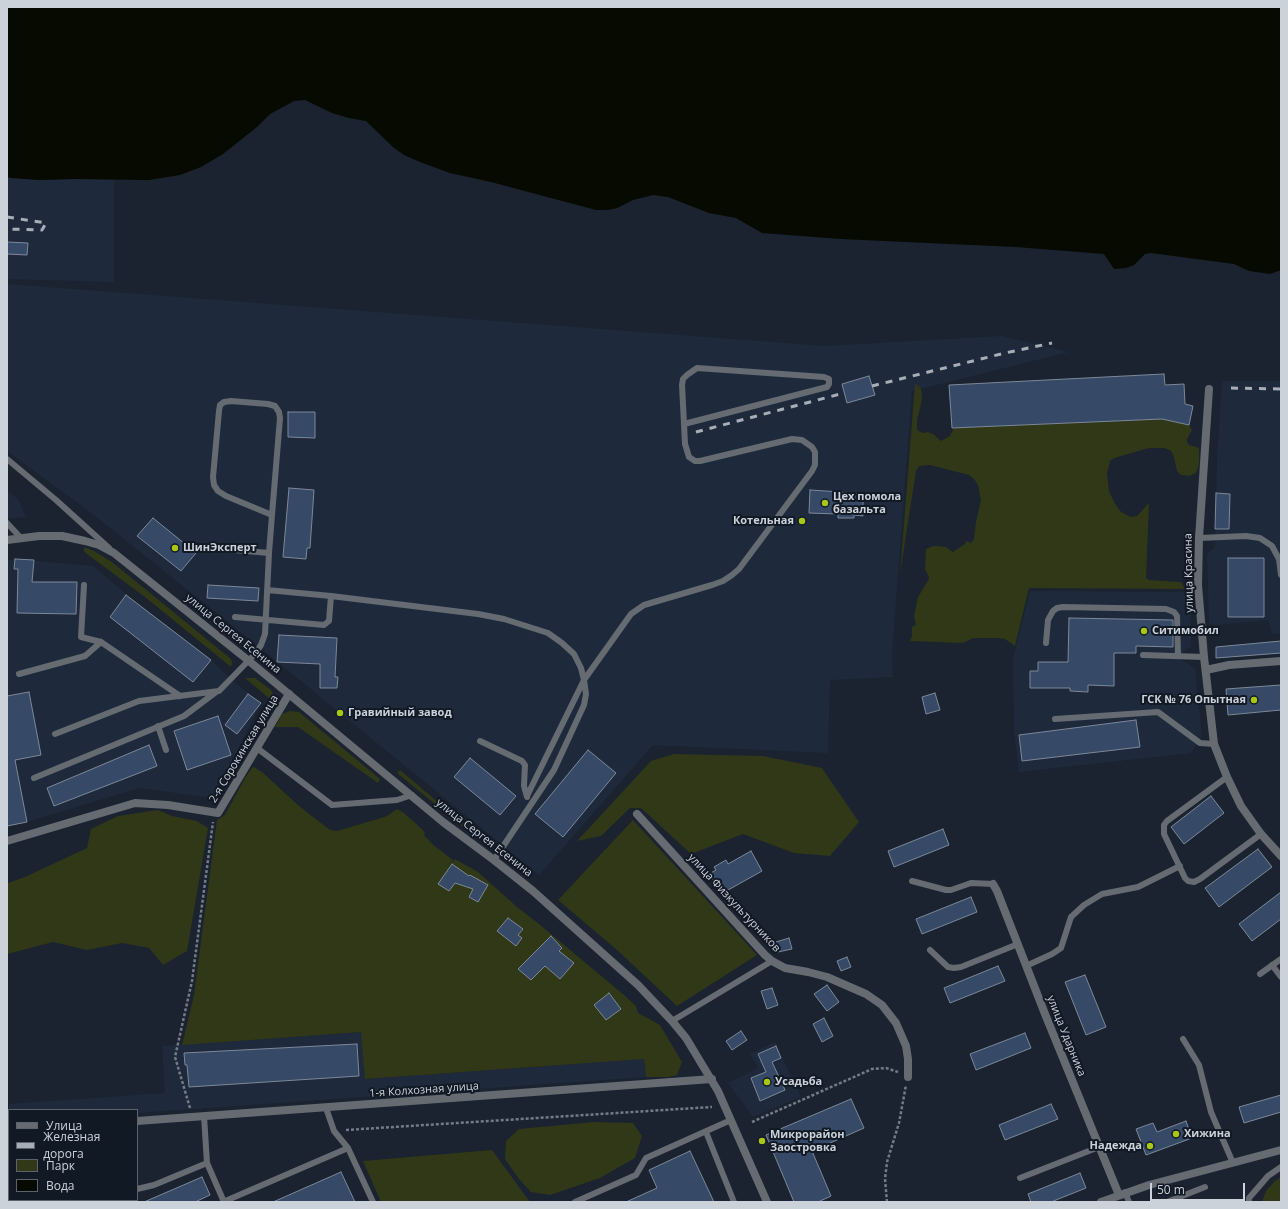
<!DOCTYPE html>
<meta charset="utf-8">
<style>
body{margin:0}
#map{position:relative;width:1288px;height:1209px;overflow:hidden;background:#1a232f;font-family:"Open Sans",sans-serif}
canvas{display:block}
.frame{position:absolute;inset:0;border:8px solid #ccd2da;pointer-events:none}
.legend{position:absolute;left:8px;top:1109px;width:130px;height:92px;box-sizing:border-box;background:#111925;border:1px solid #5c636d;margin:0;padding:5px 7px;list-style:none;font-size:12px;color:#ccd2da}
.legend li{display:flex;align-items:center;gap:8px;height:20px}
.legend b{width:20px;border:1px solid #5c636d}
.scale{position:absolute;left:1150px;top:1183px;width:95px;height:18px;box-sizing:border-box;border:2px solid #ccd2da;border-top:0;padding-left:5px;font-size:12px;line-height:14px;white-space:nowrap;color:#ccd2da;-webkit-text-stroke:3px #111925;paint-order:stroke}
</style>
<div id="map">
<canvas width="1288" height="1209"></canvas>
<div class="frame"></div>
<ul class="legend">
<li><b style="height:5px;background:#666b72"></b>Улица</li>
<li><b style="height:5px;background:#a8aeb7"></b>Железная дорога</li>
<li><b style="height:11px;background:#313818"></b>Парк</li>
<li><b style="height:11px;background:#060a00"></b>Вода</li>
</ul>
<div class="scale">50 m</div>
</div>
<script>
const context = document.querySelector('canvas').getContext('2d');
context.lineJoin = 'round';
function fill(path, color) { context.fillStyle = color; context.fill(path, 'evenodd'); }
const toPath = rows => new Path2D(rows.map(r => 'M' + r).join(''));
function strokePath(path, color, width, dash) { context.strokeStyle = color; context.lineWidth = width; context.lineCap = dash ? 'butt' : 'round'; context.setLineDash(dash || []); context.stroke(path); }
function label(font, color, halo, rows, align = 'center') {
  context.font = font + ' "Open Sans",sans-serif'; context.lineWidth = 4; context.setLineDash([]); context.textBaseline = 'middle'; context.strokeStyle = halo; context.fillStyle = color; for (const [text, x, y, turn = 0] of rows) {
    context.save(); context.translate(x, y); context.rotate((+turn || 0) * Math.PI / 180); context.textAlign = isNaN(turn) ? turn : align; if (halo) context.strokeText(text, 0, 0); context.fillText(text, 0, 0); context.restore();
  }
}
const built = toPath([
 [7,177,39,180,74,179,114,180,114,282,7,279],
 [7,284,825,346,1001,336,1069,352,912,391,892,653,893,677,830,680,828,753,653,745,539,875,258,646,94,515,7,451],
 [1222,381,1281,381,1281,633,1272,634,1268,620,1216,625,1209,623,1207,554,1215,547,1217,459],
 [7,491,18,499,26,517,7,519],
 [15,559,93,566,127,595,211,660,234,682,261,703,214,798,139,788,27,822,7,826,7,560],
 [1030,591,1190,592,1191,646,1182,653,1182,660,1195,668,1202,736,1191,753,1019,772,1014,731,1013,659],
 [362,1032,365,1079,644,1059,646,1077,137,1113,137,1110,9,1110,9,1104,165,1093,162,1046],
 [775,1042,801,1097,753,1117,728,1083,758,1068,750,1054]
]);
const green = toPath([
 [915,384,918,385,921,389,922,395,921,404,917,420,917,430,923,433,928,432,933,434,941,441,950,436,954,428,1162,419,1189,425,1192,430,1187,439,1187,442,1189,445,1197,447,1199,449,1199,464,1196,473,1189,476,1181,475,1177,471,1173,454,1170,450,1164,448,1149,448,1114,458,1110,461,1107,474,1109,491,1114,502,1120,511,1130,517,1137,516,1149,503,1146,578,1149,580,1181,582,1185,589,1029,588,1015,646,1005,639,998,638,973,638,963,643,910,641,912,636,912,627,916,625,914,616,918,597,929,579,929,577,925,569,926,549,933,546,936,546,946,547,953,552,965,544,966,541,971,543,974,539,976,522,981,500,978,485,974,479,969,475,930,465,919,466,916,471,900,574],
 [84,547,94,551,112,562,231,659,232,663,231,667,145,597,87,554,84,551],
 [245,678,255,678,271,690,273,694,274,704,264,721,261,718,270,699],
 [290,711,299,712,380,779,378,783,298,727,275,727,282,714],
 [674,754,763,756,822,768,859,822,830,856,794,853,743,834,691,854,641,808,630,808,601,836,577,841,651,761],
 [254,767,262,772,299,806,330,830,337,831,378,819,387,816,397,809,404,813,422,829,425,833,424,835,432,844,453,860,447,869,455,859,478,872,517,907,539,924,624,995,636,1006,638,1013,660,1025,682,1062,677,1075,669,1077,646,1077,644,1059,365,1079,361,1032,182,1045,194,995,217,820,225,815,245,778,252,768],
 [400,770,467,827,480,839,479,840,397,773],
 [158,810,172,816,197,821,208,828,187,951,163,965,149,948,122,943,87,950,53,942,7,954,7,881,8,883,25,877,87,848,91,829,118,816],
 [633,820,757,955,677,1006,617,950,558,900],
 [594,1122,633,1123,642,1136,635,1158,600,1178,550,1195,531,1192,519,1179,505,1159,506,1141,519,1129],
 [492,1150,530,1202,381,1202,363,1161],
 [1281,1177,1281,1202,1262,1202,1266,1191,1275,1181]
]);
const water = toPath([
 [7,7,1281,7,1281,270,1270,274,1249,271,1234,264,1151,253,1145,254,1134,265,1126,268,1114,269,1104,254,1016,247,841,239,762,233,736,218,709,213,668,197,653,195,633,200,617,208,608,210,596,210,491,182,450,173,420,162,404,155,393,147,366,121,349,118,332,113,305,100,294,101,270,114,257,127,223,154,201,167,180,175,149,180,74,179,39,180,11,178,7,177]
]);
const building = toPath([
 [7,242,28,243,27,255,7,254,7,242],
 [1164,374,1165,385,1184,384,1185,404,1193,406,1189,425,1162,419,952,428,949,385,1164,374],
 [869,376,875,395,847,403,842,384,869,376],
 [288,412,315,412,315,438,288,437,288,412],
 [289,488,314,490,310,548,307,548,306,559,283,557,289,488],
 [810,490,841,492,852,494,863,493,863,516,854,515,854,518,838,518,838,514,809,513,810,490],
 [1216,493,1230,494,1229,529,1215,529,1216,493],
 [153,518,196,553,181,571,137,536,153,518],
 [1228,558,1264,558,1264,617,1228,617,1228,558],
 [15,559,34,560,32,582,77,582,76,614,17,613,18,569,14,569,15,559],
 [208,585,259,588,258,601,207,598,208,585],
 [126,595,211,660,193,682,110,617,126,595],
 [1069,618,1173,620,1173,647,1136,646,1136,653,1114,653,1114,686,1088,685,1088,692,1070,691,1070,688,1030,688,1030,671,1038,671,1038,662,1068,662,1069,618],
 [279,635,337,638,335,677,338,677,337,688,320,688,320,664,277,662,279,635],
 [1281,641,1281,653,1216,658,1216,647,1281,641],
 [1281,685,1281,710,1228,715,1226,689,1281,685],
 [29,692,41,755,15,760,27,822,7,826,7,696,29,692],
 [935,693,940,710,926,714,922,697,935,693],
 [248,694,261,703,237,734,225,725,248,694],
 [218,716,231,755,187,770,174,731,218,716],
 [1136,720,1140,747,1022,761,1019,735,1136,720],
 [149,745,157,766,54,806,47,788,149,745],
 [588,750,616,773,563,837,535,814,588,750],
 [470,758,516,796,500,815,454,777,470,758],
 [1211,796,1224,813,1184,844,1171,827,1211,796],
 [943,829,949,845,894,867,888,851,943,829],
 [1258,849,1272,867,1219,907,1205,888,1258,849],
 [751,851,762,871,721,894,709,874,716,870,714,867,726,860,728,864,751,851],
 [452,864,469,876,470,875,488,885,478,902,469,897,473,889,455,883,449,891,438,884,452,864],
 [1281,892,1281,919,1252,941,1239,924,1281,892],
 [971,897,977,912,922,934,916,919,971,897],
 [508,918,523,929,518,935,522,938,516,946,497,931,508,918],
 [551,936,562,948,559,951,574,963,560,979,545,966,531,980,518,969,551,936],
 [789,938,792,949,778,952,776,942,789,938],
 [847,957,851,967,841,971,837,961,847,957],
 [998,966,1005,981,950,1003,944,988,998,966],
 [1085,975,1106,1027,1086,1035,1065,982,1085,975],
 [827,985,839,1002,827,1011,814,994,827,985],
 [772,988,778,1005,767,1009,761,991,772,988],
 [609,993,621,1009,606,1020,594,1005,609,993],
 [824,1018,833,1036,822,1042,813,1024,824,1018],
 [741,1031,747,1040,732,1050,726,1041,741,1031],
 [1025,1033,1031,1048,976,1070,970,1054,1025,1033],
 [357,1044,359,1076,189,1087,187,1065,185,1065,184,1053,357,1044],
 [776,1046,781,1058,772,1062,785,1090,760,1101,751,1078,766,1072,758,1054,776,1046],
 [1281,1095,1281,1112,1244,1123,1239,1107,1281,1095],
 [851,1099,864,1128,812,1151,831,1196,818,1202,794,1202,766,1135,851,1099],
 [1051,1104,1058,1119,1005,1140,999,1125,1051,1104],
 [1186,1121,1192,1138,1146,1155,1136,1129,1153,1123,1157,1132,1186,1121],
 [690,1151,714,1202,626,1202,657,1188,649,1170,690,1151],
 [341,1172,355,1202,273,1202,341,1172],
 [1080,1173,1086,1188,1051,1202,1031,1202,1028,1194,1080,1173],
 [202,1177,210,1195,195,1202,144,1202,202,1177]
]);
const path = toPath([
 [190,1108,175,1057,192,981,213,822],
 [752,1122,872,1069,886,1068,898,1072],
 [346,1130,712,1107],
 [887,1202,885,1179,887,1162,899,1123,906,1085]
]);
const service = toPath([
 [7,459,56,500,109,548],
 [7,523,21,538],
 [1199,538,1246,536,1260,538,1272,546,1279,559,1281,575],
 [212,548,269,553],
 [84,585,81,637,101,642,180,696],
 [267,590,331,596,478,614,504,619,548,633,562,643,574,654,581,668,584,680,586,694,584,705,554,770,494,860],
 [235,617,324,625,329,621,331,596],
 [1046,643,1048,620,1053,611,1057,608,1063,607,1166,609,1174,612,1177,616,1178,656],
 [1143,655,1204,657],
 [19,674,85,656,101,642],
 [1055,719,1158,712,1200,743,1214,744],
 [158,726,166,750],
 [55,734,139,701,219,691,255,654,261,645,265,634,269,553,272,515,280,418,279,412,275,406,268,404,231,401,224,402,220,405,219,411,213,477,214,485,218,491,226,496,272,515],
 [480,741,522,761,525,765,524,786,527,797],
 [257,748,332,805,397,800,412,795],
 [1227,777,1167,821,1164,825,1164,834,1185,878,1188,881,1194,882,1200,879,1261,834],
 [34,778,184,716,216,692],
 [527,796,584,680,631,614,644,605,712,585,723,581,732,575,739,569,812,471,815,465,815,452,812,447,802,440,792,439,700,461,695,461,689,457,685,444,684,424,682,385,683,379,687,375,697,368,824,377,829,379,829,384,827,387,684,424],
 [912,881,946,890,951,890,971,883,993,884],
 [930,950,948,967,954,968,961,967,1018,944],
 [1272,965,1281,977],
 [1026,966,1052,954,1061,948,1071,917,1084,905,1102,894,1138,887,1180,866],
 [1260,974,1281,959],
 [672,1021,772,961],
 [1183,1039,1199,1065,1211,1112,1233,1163],
 [326,1108,334,1131,348,1148,373,1202],
 [204,1116,207,1163,224,1202],
 [706,1132,734,1202],
 [7,1165,9,1170],
 [1020,1178,1099,1147],
 [137,1189,154,1185,207,1163],
 [1125,1192,1129,1202],
 [22,1200,23,1202],
 [44,1202,48,1200],
 [223,1202,348,1148],
 [575,1202,636,1175,646,1158,731,1120],
 [1167,1202,1205,1187],
 [1249,1202,1249,1198,1268,1176,1281,1167]
]);
const minor = toPath([
 [1209,389,1199,538,1198,585,1204,657,1214,744,1227,777,1241,806,1261,834,1281,856],
 [1206,670,1229,665,1281,661],
 [637,814,765,955,772,961,785,968,808,972,827,977,866,994,882,1005,896,1023,906,1046,908,1059,908,1077],
 [7,841,135,803,168,805,218,813,289,694],
 [993,884,997,891,1045,1014,1119,1195],
 [137,1121,712,1079],
 [7,1131,9,1131]
]);
const tertiary = toPath([
 [7,540,39,536,62,536,85,541,99,545,114,553,249,661,443,822,494,860,533,891,638,985,672,1021,686,1038,718,1091,767,1202],
 [1101,1202,1149,1185,1281,1150]
]);
const rail = toPath([
 [7,217,46,223,42,230,7,229],
 [872,386,1005,353,1052,343],
 [1231,388,1281,389],
 [696,432,844,393]
]);
const markers = [
 [825,503,4,"#a9c719"],
 [802,521,4,"#a9c719"],
 [175,548,4,"#a9c719"],
 [1144,631,4,"#a9c719"],
 [1254,700,4,"#a9c719"],
 [340,713,4,"#a9c719"],
 [767,1082,4,"#a9c719"],
 [1176,1134,4,"#a9c719"],
 [762,1141,4,"#a9c719"],
 [1150,1146,4,"#a9c719"]
];
const poiNames = [
 ["Цех помола",833,497],
 ["базальта",833,510],
 ["Котельная",794,521,"right"],
 ["ШинЭксперт",183,548],
 ["Ситимобил",1152,631],
 ["ГСК № 76 Опытная",1246,700,"right"],
 ["Гравийный завод",348,713],
 ["Усадьба",775,1082],
 ["Хижина",1184,1134],
 ["Микрорайон",770,1135],
 ["Заостровка",770,1148],
 ["Надежда",1142,1146,"right"]
];
const streetNames = [
 ["улица Красина",1189,573,-91],
 ["улица Сергея Есенина",233,634,39],
 ["2-я Сорокинская улица",244,749,-59],
 ["улица Сергея Есенина",484,838,38],
 ["улица Физкультурников",734,903,47],
 ["улица Ударника",1066,1036,68],
 ["1-я Колхозная улица",424,1090,-4]
];
fill(built, '#1e2a3c');
fill(green, '#313818');
fill(water, '#060a00');
fill(building, '#364a67');
strokePath(building, '#7d8898', 1);
strokePath(path, '#747b85', 2.5, [3, 2]);
strokePath(service, '#666b72', 6);
strokePath(minor, '#666b72', 8);
strokePath(tertiary, '#666b72', 8);
strokePath(rail, '#a8aeb7', 3, [7, 7]);
for (const [x, y, r, color] of markers) { const dot = new Path2D(); dot.arc(x, y, r, 0, 2 * Math.PI); context.fillStyle = color; context.fill(dot); strokePath(dot, '#111925', 1.5); }
label('bold 11px', '#ccd2da', '#111925', poiNames, 'left');
label('11px', '#ccd2da', '#111925', streetNames);
</script>
